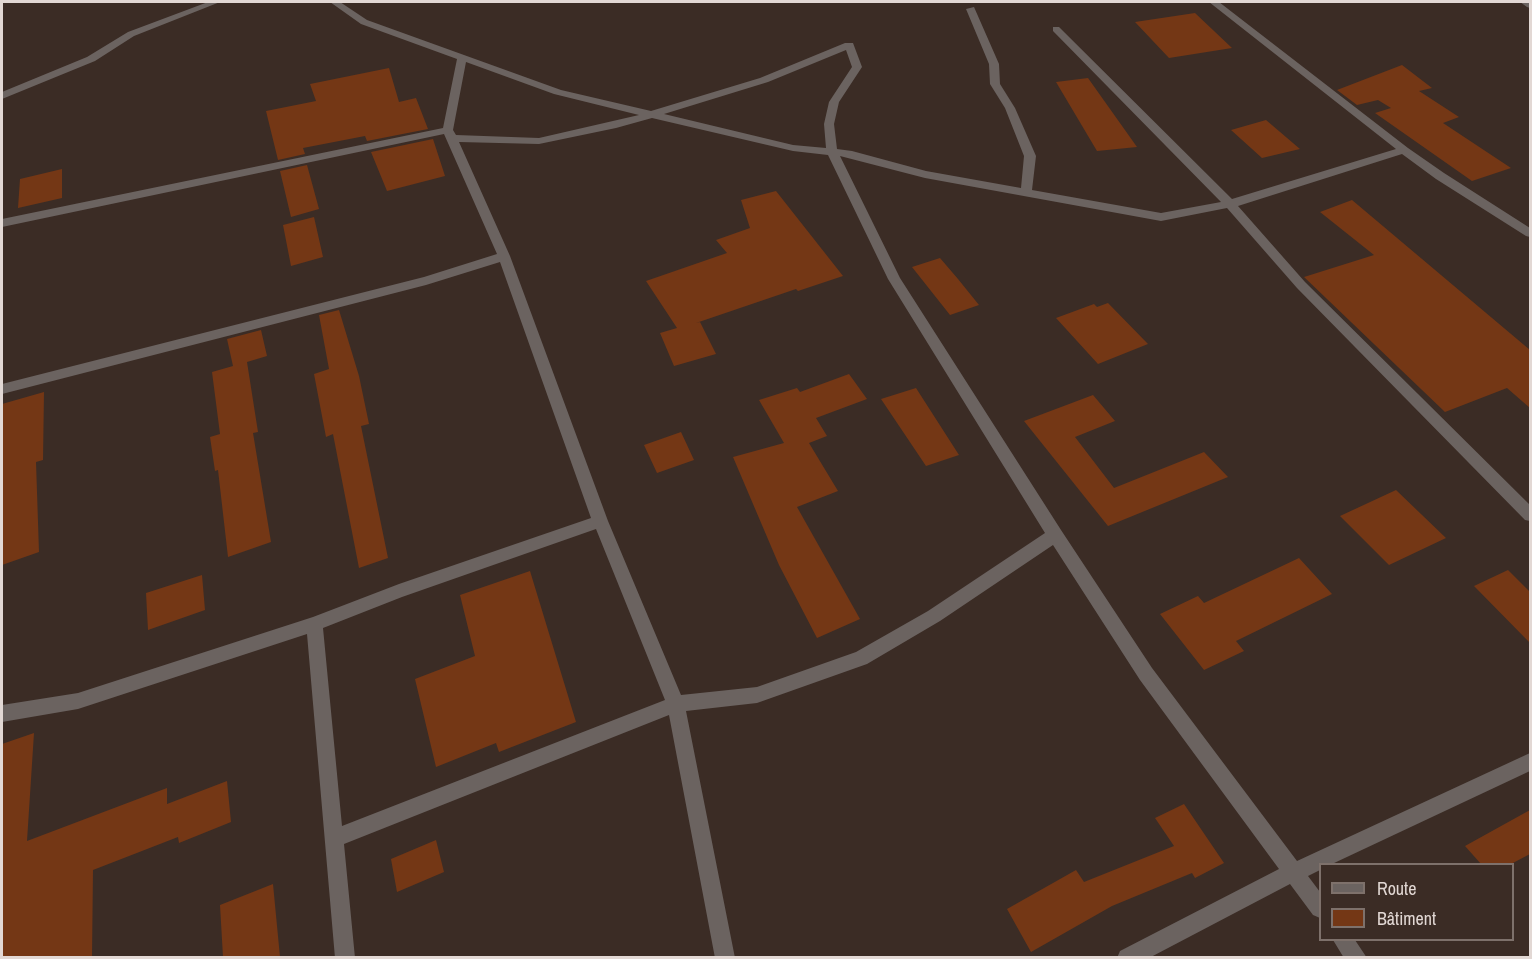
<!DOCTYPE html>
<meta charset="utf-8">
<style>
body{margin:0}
#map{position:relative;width:1532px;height:959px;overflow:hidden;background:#3b2c25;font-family:"Archivo Narrow",sans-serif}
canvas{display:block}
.frame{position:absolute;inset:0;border:3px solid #e2d8d4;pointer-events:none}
.legend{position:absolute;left:1319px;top:863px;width:195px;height:78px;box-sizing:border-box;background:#3b2c25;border:2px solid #7e716b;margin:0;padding:8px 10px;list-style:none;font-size:18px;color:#e2d8d4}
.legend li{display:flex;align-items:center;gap:12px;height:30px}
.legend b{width:30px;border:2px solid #7e716b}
</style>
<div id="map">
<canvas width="1532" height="959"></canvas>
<div class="frame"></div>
<ul class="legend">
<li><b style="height:8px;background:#6b6360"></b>Route</li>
<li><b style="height:16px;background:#743715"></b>Bâtiment</li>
</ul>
</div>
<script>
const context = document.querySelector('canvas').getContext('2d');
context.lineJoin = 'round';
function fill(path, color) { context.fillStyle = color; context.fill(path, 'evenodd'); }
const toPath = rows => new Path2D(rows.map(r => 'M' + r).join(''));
const building = toPath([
 [1195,13,1232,48,1169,58,1135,22],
 [1402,65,1432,88,1419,91,1459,117,1443,123,1511,168,1472,181,1375,113,1391,108,1378,100,1357,105,1337,90],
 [389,68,399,102,416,98,428,129,367,141,365,136,303,148,305,154,278,160,266,111,316,101,310,84],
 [1088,78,1137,147,1097,151,1056,82],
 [1266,120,1300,149,1262,158,1231,130],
 [433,139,445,176,387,191,371,152],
 [307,165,319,209,291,217,280,171],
 [62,169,62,198,18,208,20,179],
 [776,191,843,276,798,291,796,289,696,323,700,322,716,354,674,366,660,333,677,328,646,281,727,253,716,240,750,228,741,200],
 [1352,200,1530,350,1530,408,1507,388,1445,412,1304,277,1374,255,1320,212],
 [314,217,323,257,291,266,283,225],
 [940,258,958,279,979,305,950,315,912,267],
 [1108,303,1148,344,1098,364,1056,318,1094,304,1097,307],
 [339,310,359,376,369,424,361,426,388,558,359,568,333,434,326,437,314,374,329,369,319,315],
 [261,330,267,356,247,362,258,432,253,433,271,542,228,557,218,470,215,471,210,437,220,434,212,372,233,366,227,339],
 [849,374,867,399,816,418,827,436,809,443,838,491,797,507,860,619,817,638,779,565,733,457,784,443,759,400,797,388,800,392],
 [916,388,959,455,926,466,881,399],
 [44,392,43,460,36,462,39,552,2,565,2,404],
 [1093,395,1115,421,1075,437,1114,488,1204,452,1228,477,1108,526,1024,421],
 [681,432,694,460,657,473,644,445],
 [1396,490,1446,538,1389,565,1340,516],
 [1299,558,1332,594,1236,641,1244,651,1204,670,1160,614,1198,596,1204,603],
 [1508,570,1530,592,1530,643,1474,586],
 [530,571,576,722,499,752,496,743,436,767,415,679,475,656,460,595],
 [202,575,205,610,148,630,146,593],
 [34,733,27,841,167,788,167,804,227,781,231,822,179,843,178,837,93,870,92,957,2,957,2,744],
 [1184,804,1224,863,1195,878,1192,873,1112,906,1031,952,1007,909,1076,870,1084,882,1174,846,1155,818],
 [1530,810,1530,854,1511,864,1481,864,1465,846],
 [436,840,444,872,397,892,391,859],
 [273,884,280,957,223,957,220,905]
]);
const minor = toPath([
 [208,2,220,2,134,36,95,61,2,99,2,92,87,57,128,32,208,2],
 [330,2,340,2,367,20,561,90,651,111,760,78,845,43,853,43,862,67,839,102,834,124,837,149,852,151,926,171,1021,188,1024,156,1005,108,990,84,989,64,966,9,974,7,999,64,1000,84,1015,108,1036,156,1032,190,1161,213,1221,202,1053,31,1053,27,1059,27,1232,199,1396,149,1209,2,1219,2,1408,148,1444,173,1530,228,1530,237,1526,236,1436,179,1402,154,1238,206,1305,282,1530,505,1530,521,1525,520,1297,288,1227,208,1161,221,925,178,840,156,900,278,1061,530,1152,668,1297,861,1530,753,1530,771,1332,864,1320,864,1320,870,1308,876,1320,892,1320,918,1313,915,1290,884,1149,958,1117,958,1120,951,1279,869,1140,680,1053,545,940,621,867,664,757,703,686,711,735,958,715,958,669,715,344,844,355,958,335,958,307,634,78,709,2,722,2,705,78,693,313,617,399,584,591,518,500,262,426,285,2,394,2,384,424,277,497,254,444,134,2,227,2,219,443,128,457,59,361,24,330,2],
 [846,50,852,67,829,102,824,124,826,148,793,145,664,114,768,82,846,50],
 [466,62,554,94,639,115,539,138,456,135,453,130,466,62],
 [652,118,793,151,828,155,888,279,1045,533,928,611,856,652,757,687,681,695,608,521,510,256,459,142,539,144,616,128,652,118],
 [596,529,665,700,342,826,323,628,402,597,596,529],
 [1520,2,1530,2,1530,8,1527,7,1520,2],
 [1333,940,1355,940,1367,958,1344,958,1333,940]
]);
fill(building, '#743715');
fill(minor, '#6b6360');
</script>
